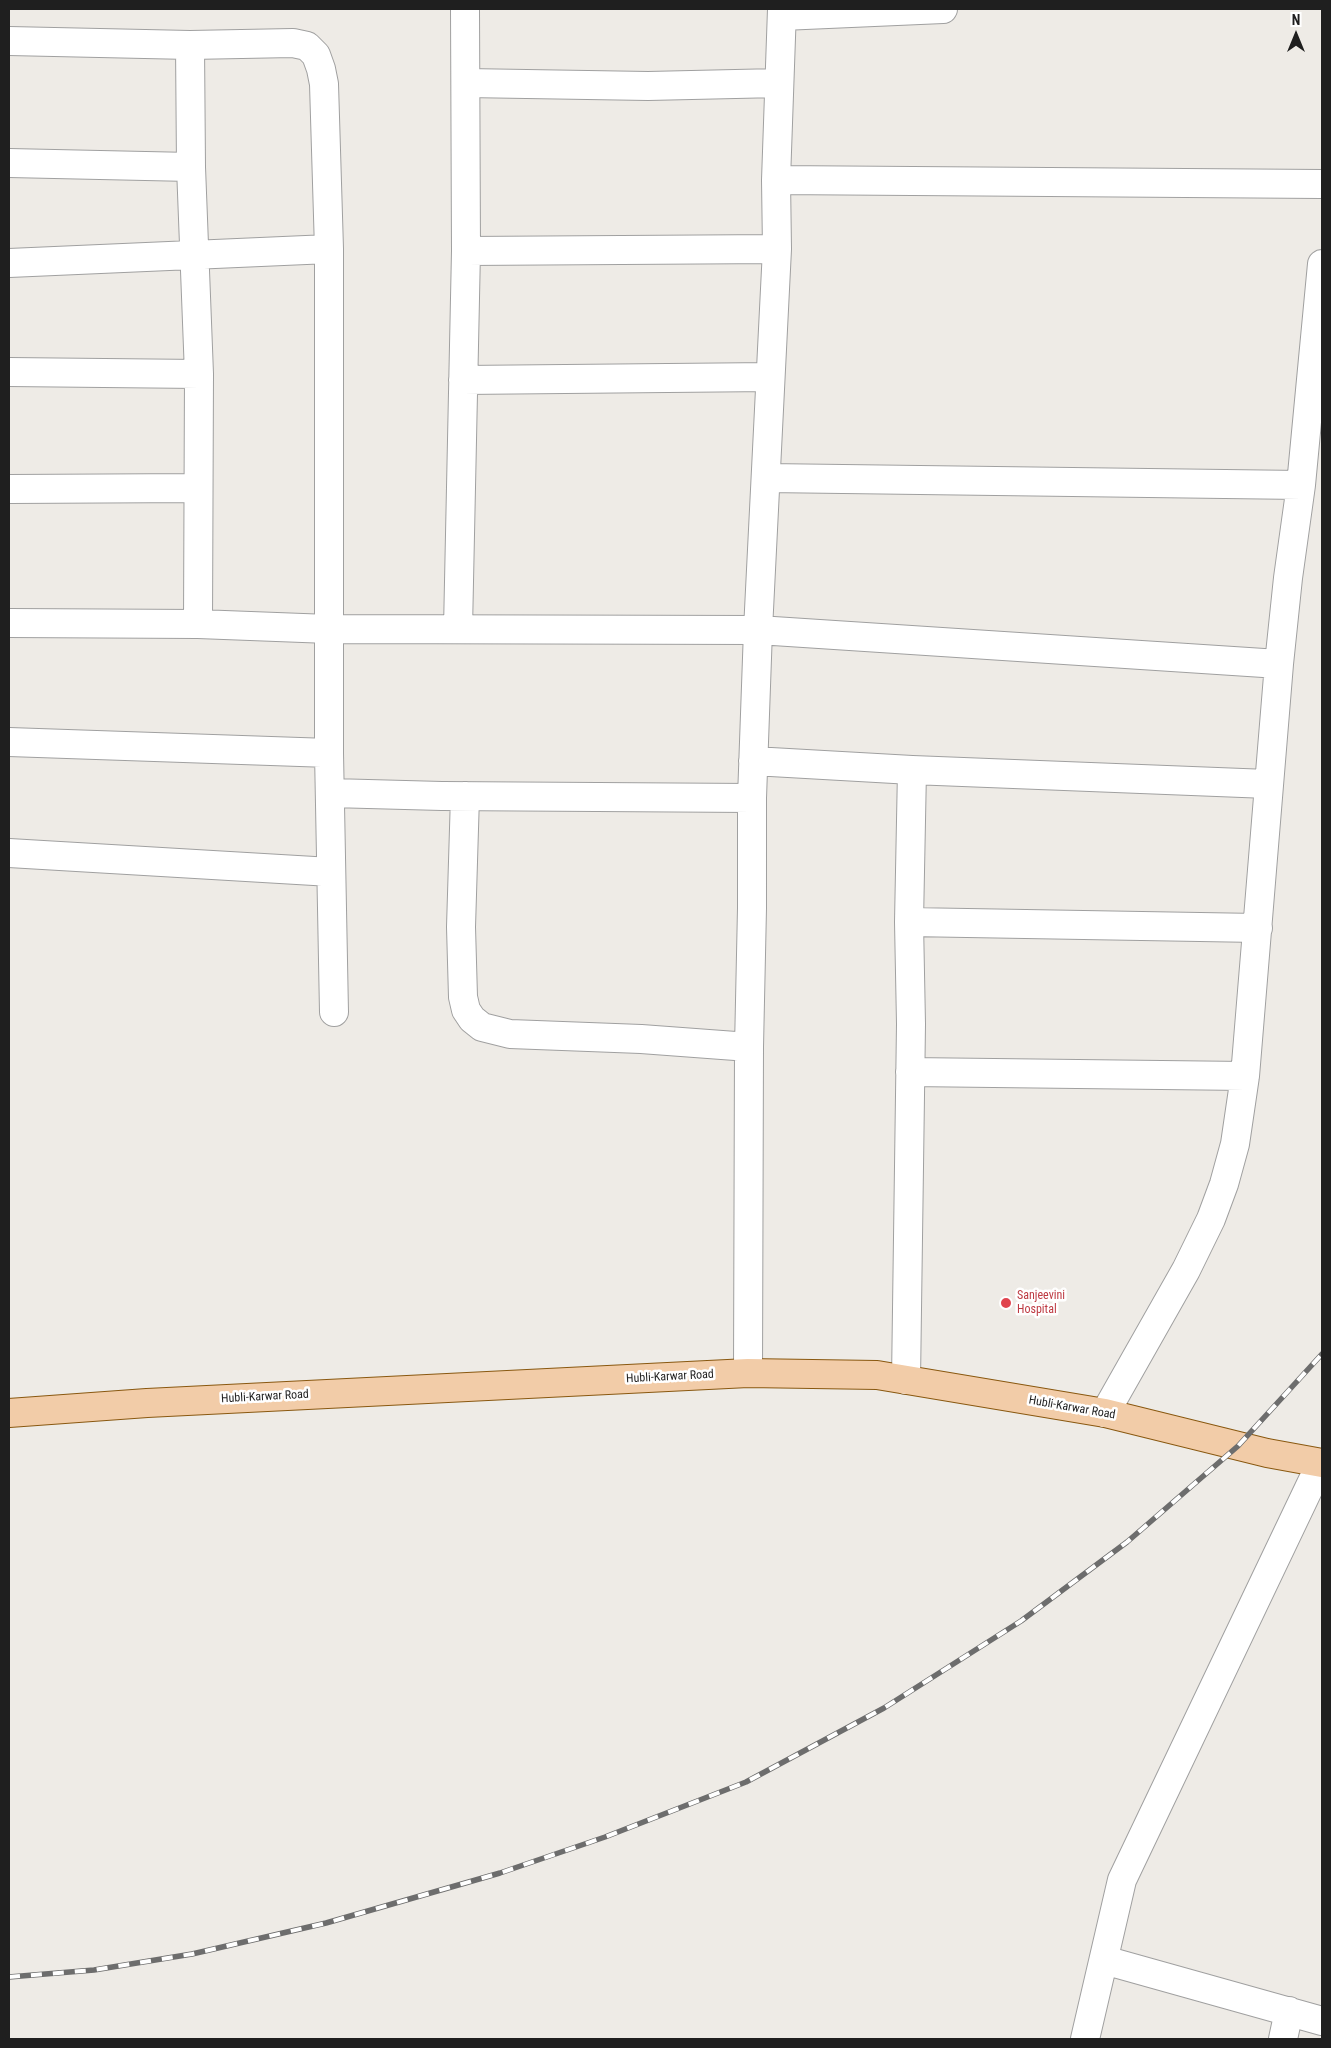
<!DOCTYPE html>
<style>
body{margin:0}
#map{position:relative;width:1331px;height:2048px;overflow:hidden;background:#eeebe6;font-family:"Roboto Condensed",sans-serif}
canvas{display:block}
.frame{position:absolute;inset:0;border:10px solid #1f1f1f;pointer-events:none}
.north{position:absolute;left:1271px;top:10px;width:50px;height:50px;-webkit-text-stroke:4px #fff;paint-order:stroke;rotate:0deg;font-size:14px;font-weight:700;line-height:20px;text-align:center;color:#1f1f1f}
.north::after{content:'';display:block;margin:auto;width:18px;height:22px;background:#1f1f1f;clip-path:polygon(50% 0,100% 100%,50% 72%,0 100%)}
</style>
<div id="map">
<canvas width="1331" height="2048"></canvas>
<div class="frame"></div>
<div class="north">N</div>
</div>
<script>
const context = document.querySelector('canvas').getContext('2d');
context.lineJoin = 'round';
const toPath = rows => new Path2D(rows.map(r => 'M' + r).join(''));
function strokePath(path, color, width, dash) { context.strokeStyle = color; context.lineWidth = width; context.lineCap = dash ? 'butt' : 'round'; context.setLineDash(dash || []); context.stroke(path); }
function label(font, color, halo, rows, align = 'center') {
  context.font = font + ' "Roboto Condensed",sans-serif'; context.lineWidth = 5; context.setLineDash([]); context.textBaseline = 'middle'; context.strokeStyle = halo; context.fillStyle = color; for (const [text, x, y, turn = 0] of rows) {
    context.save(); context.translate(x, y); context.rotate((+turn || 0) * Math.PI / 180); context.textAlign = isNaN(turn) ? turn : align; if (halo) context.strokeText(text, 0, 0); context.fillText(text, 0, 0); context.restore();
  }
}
const minor = toPath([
 [782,16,943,9],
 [9,41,190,45,293,43,307,46,316,55,321,69,324,84,329,249,329,753,334,1012],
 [190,45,191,167,199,374,198,624],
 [466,83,648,86,779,83],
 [9,163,191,167],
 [776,180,1322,184],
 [466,251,777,249],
 [9,263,329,249],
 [9,372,199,374],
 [463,380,770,377],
 [767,478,1301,485],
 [9,489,198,488],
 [9,623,198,624,329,629,758,630,1279,664],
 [458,629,466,251,465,9],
 [9,742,329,753],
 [753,761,912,770,1268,784],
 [331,793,442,796,752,798],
 [465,796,461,927,463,997,466,1010,472,1019,482,1027,510,1034,641,1039,749,1047],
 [9,853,331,872],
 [909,922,1258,928],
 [910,1072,1245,1076],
 [748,1373,749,1047,752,908,752,798,758,630,777,249,776,180,782,9],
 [906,1380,911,1024,909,922,912,770],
 [1105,1413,1186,1270,1211,1219,1224,1184,1235,1144,1245,1076,1279,664,1288,578,1301,485,1322,264],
 [1104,1960,1322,2021],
 [1085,2039,1122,1880,1321,1463],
 [1283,2039,1289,2011]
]);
const major = toPath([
 [9,1413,147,1403,748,1373,877,1375,1105,1413,1267,1453,1322,1463]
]);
const rail = toPath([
 [9,1977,94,1970,192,1954,326,1923,500,1873,605,1837,746,1782,884,1708,1021,1621,1127,1542,1238,1446,1322,1354]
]);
const markers = [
 [1006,1303,6,"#e0444e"]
];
const healthNames = [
 ["Sanjeevini",1017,1296],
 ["Hospital",1017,1310]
];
const streetNames = [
 ["Hubli-Karwar Road",670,1377,-3],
 ["Hubli-Karwar Road",265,1397,-3],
 ["Hubli-Karwar Road",1072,1408,10]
];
strokePath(minor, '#a0a0a0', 30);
strokePath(major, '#895810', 30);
strokePath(minor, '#fff', 28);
strokePath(major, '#f2cca8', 28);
strokePath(rail, '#6d6d6d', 5.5);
strokePath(rail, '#fff', 4, [11]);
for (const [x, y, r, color] of markers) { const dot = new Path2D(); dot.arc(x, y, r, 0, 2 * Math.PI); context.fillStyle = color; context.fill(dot); strokePath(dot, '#fff', 2); }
label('12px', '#be3a42', '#fff', healthNames, 'left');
label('12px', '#1f1f1f', '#fff', streetNames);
</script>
